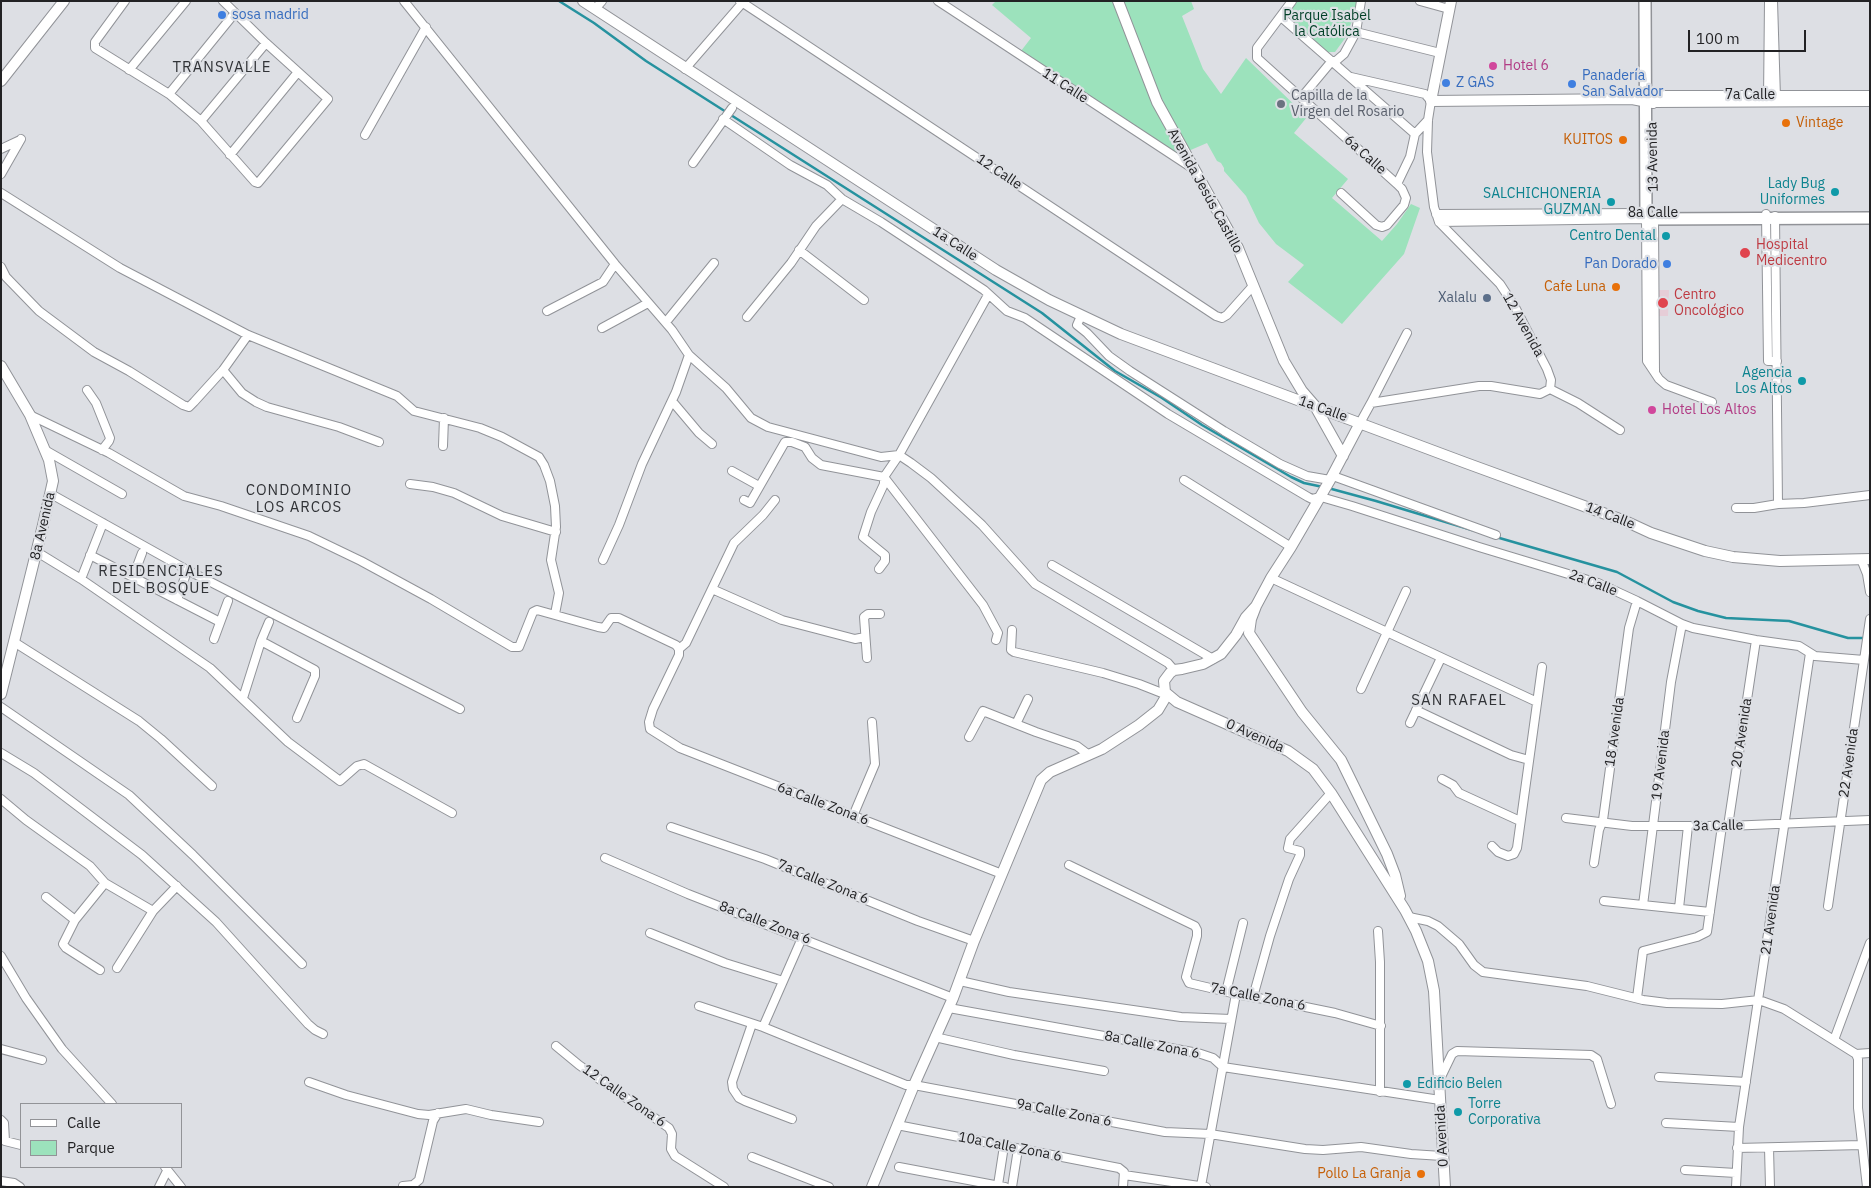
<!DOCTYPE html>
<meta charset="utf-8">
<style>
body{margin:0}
#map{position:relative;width:1871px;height:1188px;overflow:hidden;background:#dddfe4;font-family:"IBM Plex Sans",sans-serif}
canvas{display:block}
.frame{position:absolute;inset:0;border:2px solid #222224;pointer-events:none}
.legend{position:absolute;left:20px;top:1103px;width:162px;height:65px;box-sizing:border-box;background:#dddfe4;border:1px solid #929397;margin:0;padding:6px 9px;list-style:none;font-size:15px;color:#222224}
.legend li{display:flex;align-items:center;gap:10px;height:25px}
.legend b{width:25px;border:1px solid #929397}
.scale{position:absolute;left:1688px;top:30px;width:118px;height:22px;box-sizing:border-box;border:2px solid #222224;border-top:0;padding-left:6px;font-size:15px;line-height:18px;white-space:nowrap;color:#222224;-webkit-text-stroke:4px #dddfe4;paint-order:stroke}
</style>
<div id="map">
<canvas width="1871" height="1188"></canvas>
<div class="frame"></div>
<ul class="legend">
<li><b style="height:6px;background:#fff"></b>Calle</li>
<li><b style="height:14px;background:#9ce2bc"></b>Parque</li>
</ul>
<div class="scale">100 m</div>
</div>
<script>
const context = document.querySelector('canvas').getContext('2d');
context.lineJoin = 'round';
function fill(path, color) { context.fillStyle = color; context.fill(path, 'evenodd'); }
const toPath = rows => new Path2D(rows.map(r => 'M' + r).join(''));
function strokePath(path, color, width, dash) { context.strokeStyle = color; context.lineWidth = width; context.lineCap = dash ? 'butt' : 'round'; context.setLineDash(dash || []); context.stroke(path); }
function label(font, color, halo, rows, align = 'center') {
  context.font = font + ' "IBM Plex Sans",sans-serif'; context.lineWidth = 4.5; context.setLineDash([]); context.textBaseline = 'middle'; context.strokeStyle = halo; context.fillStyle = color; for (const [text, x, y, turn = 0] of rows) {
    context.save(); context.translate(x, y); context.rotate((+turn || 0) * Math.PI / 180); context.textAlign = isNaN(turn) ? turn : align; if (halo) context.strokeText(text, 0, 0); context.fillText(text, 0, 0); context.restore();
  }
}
const medical = toPath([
 [1658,290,1669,290,1668,316,1657,316]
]);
const green = toPath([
 [996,1,1191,1,1194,9,1182,16,1203,69,1221,94,1246,58,1307,117,1294,133,1348,179,1332,198,1382,241,1397,224,1411,204,1420,208,1404,254,1342,324,1288,282,1304,265,1276,244,1259,223,1246,196,1224,171,1224,168,1221,163,1217,161,1207,143,1179,155,1079,92,1021,51,1031,38,992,5],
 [1297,1,1357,1,1353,18,1346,37,1335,52,1327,52,1294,26,1290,18,1291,10]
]);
const stream = toPath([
 [559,1,594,23,646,61,1042,313,1115,371,1162,398,1202,425,1291,477,1304,483,1323,487],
 [1328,488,1376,501,1472,530],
 [1496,537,1617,572,1673,602,1698,611,1726,618,1789,621,1848,638,1866,638]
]);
const minor = toPath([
 [125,1,95,42,95,48,169,94,201,121,255,182,258,183,328,99,266,43,223,1],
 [404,1,615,264,672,330,689,355,726,388,751,418,768,427,881,457,899,455,911,463,931,478,982,525,1035,584,1168,663,1174,670],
 [740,1,1216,316,1222,318,1227,315,1252,287],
 [938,1,1192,168],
 [1292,1,1257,48,1257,58,1397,184,1402,189,1406,198,1404,205,1387,225,1382,227,1376,225,1341,193],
 [1420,1,1449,9],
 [1773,1,1776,98],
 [595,9,602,1],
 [1281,17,1415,134],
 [1356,32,1440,53],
 [685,69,744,1],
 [129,70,186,1],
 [1351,77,1425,94,1431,101,1428,120,1427,152,1434,207,1439,222,1500,284,1515,307,1547,369,1551,380,1550,389,1540,394,1491,386,1479,386,1371,403,1360,423],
 [169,94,234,14],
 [1653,95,1870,95],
 [1301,98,1331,62,1337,60,1344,54,1356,32,1361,1],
 [1768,99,1769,1],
 [1653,103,1870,102],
 [723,119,790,165,827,185,842,199,881,222,984,290,1007,311,1025,318,1168,414,1308,497,1312,499,1321,497,1352,506,1479,547,1598,583,1637,601,1682,624,1693,628,1756,640,1799,646,1815,656,1864,660],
 [201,121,266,43],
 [365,135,426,27],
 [1,149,20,140],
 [230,155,298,72],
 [693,163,732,108],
 [1,174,21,139],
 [1397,184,1410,157,1415,134,1428,120],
 [1,193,120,268,248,335,397,396,414,411,480,428,502,437,539,457,544,465,550,481,555,506,556,527,551,560,559,593,555,614],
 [1436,214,1646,213],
 [1766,214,1768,361,1777,361],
 [1775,216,1778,504],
 [1654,219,1655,372],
 [1439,222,1646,219,1647,361,1659,379,1666,385,1712,402],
 [799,250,864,300],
 [1,267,6,277,39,311,94,352,129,371,183,405,189,407,194,402,223,370,248,335],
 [547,311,603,282,615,264],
 [1081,316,1077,325,1087,333,1109,356,1130,371,1224,431,1280,464,1307,476,1330,480],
 [747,317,791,263,816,226,842,199],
 [666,322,714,263],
 [602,328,648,303],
 [223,370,242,393,256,402,267,407,339,427,379,442],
 [1550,389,1578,403,1620,430],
 [87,390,96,403,110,438,109,441,102,450],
 [672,401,699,433,712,444],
 [1371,403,1407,333],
 [30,415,109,453,184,496,221,506,309,536,361,561,431,599,512,647,519,647,533,612,537,610,598,627,604,628,611,618,619,618,676,645,679,649],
 [443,446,444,418],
 [45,450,122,494],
 [732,471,759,486],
 [1333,476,1496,535],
 [884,477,983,605,998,633,996,640],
 [1184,480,1291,547],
 [410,484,433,487,454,493,502,516,556,532],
 [51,494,189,571,460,709],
 [744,500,750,503,785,442,792,442,805,447,812,458,821,465,884,477],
 [775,500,763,515,734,543,686,643,679,649,679,655,653,709,649,722,650,729,680,748,1002,874],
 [1736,508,1754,508,1778,504,1804,503,1870,495],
 [37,552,81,579,210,668,288,742,340,781,357,766,364,764,452,813],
 [90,555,220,622],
 [1861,559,1867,574,1870,592],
 [603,560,619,525,642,464,676,392,689,355],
 [1052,565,1213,659],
 [879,569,885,561,885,555,863,537,871,512,884,484,884,477,899,455,988,295],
 [133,577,142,553],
 [1271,578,1537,702],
 [81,579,103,523],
 [712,589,782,620,855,639,865,637],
 [177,600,185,577],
 [1012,630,1011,650,1014,652,1103,673,1139,684,1167,695],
 [214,639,228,601],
 [261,641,315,670,315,676,297,718],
 [14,642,139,721,161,739,212,786],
 [867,658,864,617,868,614,880,614],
 [1361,689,1406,591],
 [243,698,261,641,269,622],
 [1,707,129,795,193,855,302,964],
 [1416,710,1511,755,1529,760],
 [1410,723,1441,658],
 [1016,724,1028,699],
 [969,737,983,711,1036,732,1077,746,1089,755],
 [1,753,34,773,142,855,216,922,308,1024,315,1030,323,1034],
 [1442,779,1453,785,1459,793,1520,821],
 [1,799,26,820,90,866,105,883,153,911],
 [853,816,875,764,872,722],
 [1566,818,1632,826,1728,826,1870,820],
 [1728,826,1756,640],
 [671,827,765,859,918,921,974,941],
 [1492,846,1498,852,1508,856,1514,854,1517,848,1542,667],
 [605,858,688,894,953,998],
 [1594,863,1599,830,1603,820,1629,628,1637,601],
 [1069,865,1195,926,1197,930,1197,936,1186,977,1189,983,1236,994,1286,1003,1335,1013,1381,1026],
 [46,897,75,920],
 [1604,901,1710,912],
 [1643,905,1671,682,1682,624],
 [1828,906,1870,619],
 [1679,908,1688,826],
 [1409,917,1428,921,1438,926,1459,944,1474,965,1483,972,1587,986,1643,1000,1667,1003,1722,1004,1759,1000,1784,1009,1856,1054,1870,1053],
 [1378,931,1380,962,1380,1092],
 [650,933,725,963,783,981],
 [1,956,26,998,62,1049,112,1104],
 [117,968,153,911,177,886],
 [100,970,66,948,63,944,75,920,105,883],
 [960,981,1009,992,1181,1017,1231,1019],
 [1226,992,1243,923],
 [1253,997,1270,936,1289,879,1300,855,1300,851,1288,848,1290,839,1331,793],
 [1637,998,1643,951,1697,937,1707,932,1722,826],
 [699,1006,763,1027,906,1085,914,1085,1165,1132,1210,1134,1305,1149,1323,1150,1361,1147,1411,1154,1442,1156],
 [949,1008,1198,1053,1213,1058,1223,1067,1440,1100],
 [752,1024,732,1082,733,1089,739,1098,745,1101,792,1119],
 [763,1027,802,938],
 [935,1037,1014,1055,1104,1071],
 [1834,1040,1870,943],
 [556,1046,579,1065,669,1128,672,1134,671,1149,675,1156,724,1187],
 [1,1049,42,1060],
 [1856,1054,1858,1059,1858,1108,1867,1187],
 [1659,1077,1746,1082],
 [1439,1081,1452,1054,1457,1051,1591,1055,1597,1059,1611,1104],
 [309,1082,346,1095,418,1114,429,1115,466,1109,491,1115,539,1122],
 [1,1120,4,1123,5,1141,21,1145],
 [1666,1123,1739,1127],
 [897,1125,1119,1168,1124,1172,1123,1187],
 [1737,1148,1862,1145],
 [1769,1148,1770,1187],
 [752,1157,829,1187],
 [165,1167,181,1187],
 [899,1167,1005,1187],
 [1685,1170,1736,1173],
 [1124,1175,1206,1187],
 [1,1181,14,1183,20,1187],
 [998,1185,1004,1146],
 [403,1186,413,1185,419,1180,433,1121,438,1113],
 [1201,1186,1236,994],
 [159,1187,167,1171],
 [1012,1187,1018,1149],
 [1736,1187,1739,1127,1810,653]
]);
const tertiary = toPath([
 [583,1,996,270,1049,300,1121,334,1466,463,1625,521,1651,533,1705,551,1733,557,1780,561,1870,559],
 [1118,1,1157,102,1238,248,1284,361,1302,391,1315,406,1343,456],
 [1451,1,1431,101,1632,99,1653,103],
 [1,81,64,1],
 [1,366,30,415,49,460,53,481,43,525,1,694],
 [1360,423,1330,480,1291,547,1271,578,1256,606,1251,619,1249,633,1302,712,1341,760,1387,854,1395,875,1400,896],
 [1256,606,1246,617,1236,635,1221,654,1203,664,1182,669,1174,670,1170,673,1164,681,1165,692,1177,702,1288,751,1313,769,1331,793,1405,910,1416,931,1428,961,1434,991,1445,1187],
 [872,1187,914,1085,953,998,974,941,1041,780,1050,772,1102,749,1139,725,1158,710,1167,695]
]);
const secondary = toPath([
 [1645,1,1646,219,1870,218]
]);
const markers = [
 [222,15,5,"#3f7fe0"],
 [1493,66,5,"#d1479c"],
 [1446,83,5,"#3f7fe0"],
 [1572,84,5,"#3f7fe0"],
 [1281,104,5,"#6b7280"],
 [1786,123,5,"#e8710a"],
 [1623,140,5,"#e8710a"],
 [1835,192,5,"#0f9aa8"],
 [1611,202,5,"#0f9aa8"],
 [1666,236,5,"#0f9aa8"],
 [1745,253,6,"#e0444e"],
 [1667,264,5,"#3f7fe0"],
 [1616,287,5,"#e8710a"],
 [1487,298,5,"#5c6f8a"],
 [1663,303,6,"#e0444e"],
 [1802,381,5,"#0f9aa8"],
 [1652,410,5,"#d1479c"],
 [1407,1084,5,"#0f9aa8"],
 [1458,1112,5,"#0f9aa8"],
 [1421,1174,5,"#e8710a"]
];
const shopNames = [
 ["sosa madrid",232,15],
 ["Panadería",1582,76],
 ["San Salvador",1582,92],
 ["Z GAS",1456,83],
 ["Pan Dorado",1657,264,"right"]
];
const parkNames = [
 ["Parque Isabel",1327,16],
 ["la Católica",1327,32]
];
const hotelNames = [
 ["Hotel 6",1503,66],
 ["Hotel Los Altos",1662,410]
];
const streetNames = [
 ["11 Calle",1065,86,33],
 ["7a Calle",1750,95],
 ["6a Calle",1365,155,42],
 ["13 Avenida",1653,157,-91],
 ["12 Calle",999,172,34],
 ["Avenida Jesús Castillo",1205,191,61],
 ["8a Calle",1653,213],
 ["1a Calle",955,244,33],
 ["12 Avenida",1523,325,61],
 ["1a Calle",1323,409,20],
 ["14 Calle",1610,516,21],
 ["8a Avenida",43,526,-77],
 ["2a Calle",1593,583,21],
 ["18 Avenida",1615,732,-82],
 ["20 Avenida",1742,733,-81],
 ["0 Avenida",1255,736,24],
 ["22 Avenida",1849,763,-82],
 ["19 Avenida",1661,765,-83],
 ["6a Calle Zona 6",823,804,21],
 ["3a Calle",1718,826,-1],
 ["7a Calle Zona 6",823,882,22],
 ["21 Avenida",1771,920,-82],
 ["8a Calle Zona 6",765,923,21],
 ["7a Calle Zona 6",1258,997,11],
 ["8a Calle Zona 6",1152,1045,11],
 ["12 Calle Zona 6",624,1096,35],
 ["9a Calle Zona 6",1064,1113,11],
 ["0 Avenida",1442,1136,-93],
 ["10a Calle Zona 6",1010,1147,11]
];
const worshipNames = [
 ["Capilla de la",1291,96],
 ["Virgen del Rosario",1291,112]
];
const foodNames = [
 ["Vintage",1796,123,"left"],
 ["KUITOS",1613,140],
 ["Cafe Luna",1606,287],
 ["Pollo La Granja",1411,1174]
];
const cultureNames = [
 ["Lady Bug",1825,184],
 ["Uniformes",1825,200],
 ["SALCHICHONERIA",1601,194],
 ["GUZMAN",1601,210],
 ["Centro Dental",1656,236],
 ["Agencia",1792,373],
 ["Los Altos",1792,389],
 ["Edificio Belen",1417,1084,"left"],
 ["Torre",1468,1104,"left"],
 ["Corporativa",1468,1120,"left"]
];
const healthNames = [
 ["Hospital",1756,245],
 ["Medicentro",1756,261],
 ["Centro",1674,295],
 ["Oncológico",1674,311]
];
const serviceNames = [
 ["Xalalu",1477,298]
];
const neighbourhoodNames = [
 ["TRANSVALLE",222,68],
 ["CONDOMINIO",299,491],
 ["LOS ARCOS",299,508],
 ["RESIDENCIALES",161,572],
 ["DEL BOSQUE",161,589],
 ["SAN RAFAEL",1459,701]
];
fill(medical, '#e6cdd7');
fill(green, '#9ce2bc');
strokePath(stream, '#26929f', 2.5);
strokePath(minor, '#919398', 10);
strokePath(tertiary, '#919398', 12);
strokePath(secondary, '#919398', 14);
strokePath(minor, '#fff', 8);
strokePath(tertiary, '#fff', 10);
strokePath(secondary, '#fff', 11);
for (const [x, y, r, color] of markers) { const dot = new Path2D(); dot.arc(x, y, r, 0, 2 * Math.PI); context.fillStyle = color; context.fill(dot); strokePath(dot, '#dddfe4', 2); }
label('14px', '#366cbe', '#dddfe4', shopNames, 'left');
label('14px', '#003f26', '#dddfe4', parkNames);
label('14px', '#b23c85', '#dddfe4', hotelNames, 'left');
label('14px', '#222224', '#dddfe4', streetNames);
label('14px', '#5b616d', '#dddfe4', worshipNames, 'left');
label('14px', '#c56008', '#dddfe4', foodNames, 'right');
label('14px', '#0d838f', '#dddfe4', cultureNames, 'right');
label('14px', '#be3a42', '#dddfe4', healthNames, 'left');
label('14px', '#4e5e75', '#dddfe4', serviceNames, 'right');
context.letterSpacing = '1px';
label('15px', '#313337', '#dddfe4', neighbourhoodNames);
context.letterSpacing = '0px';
</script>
